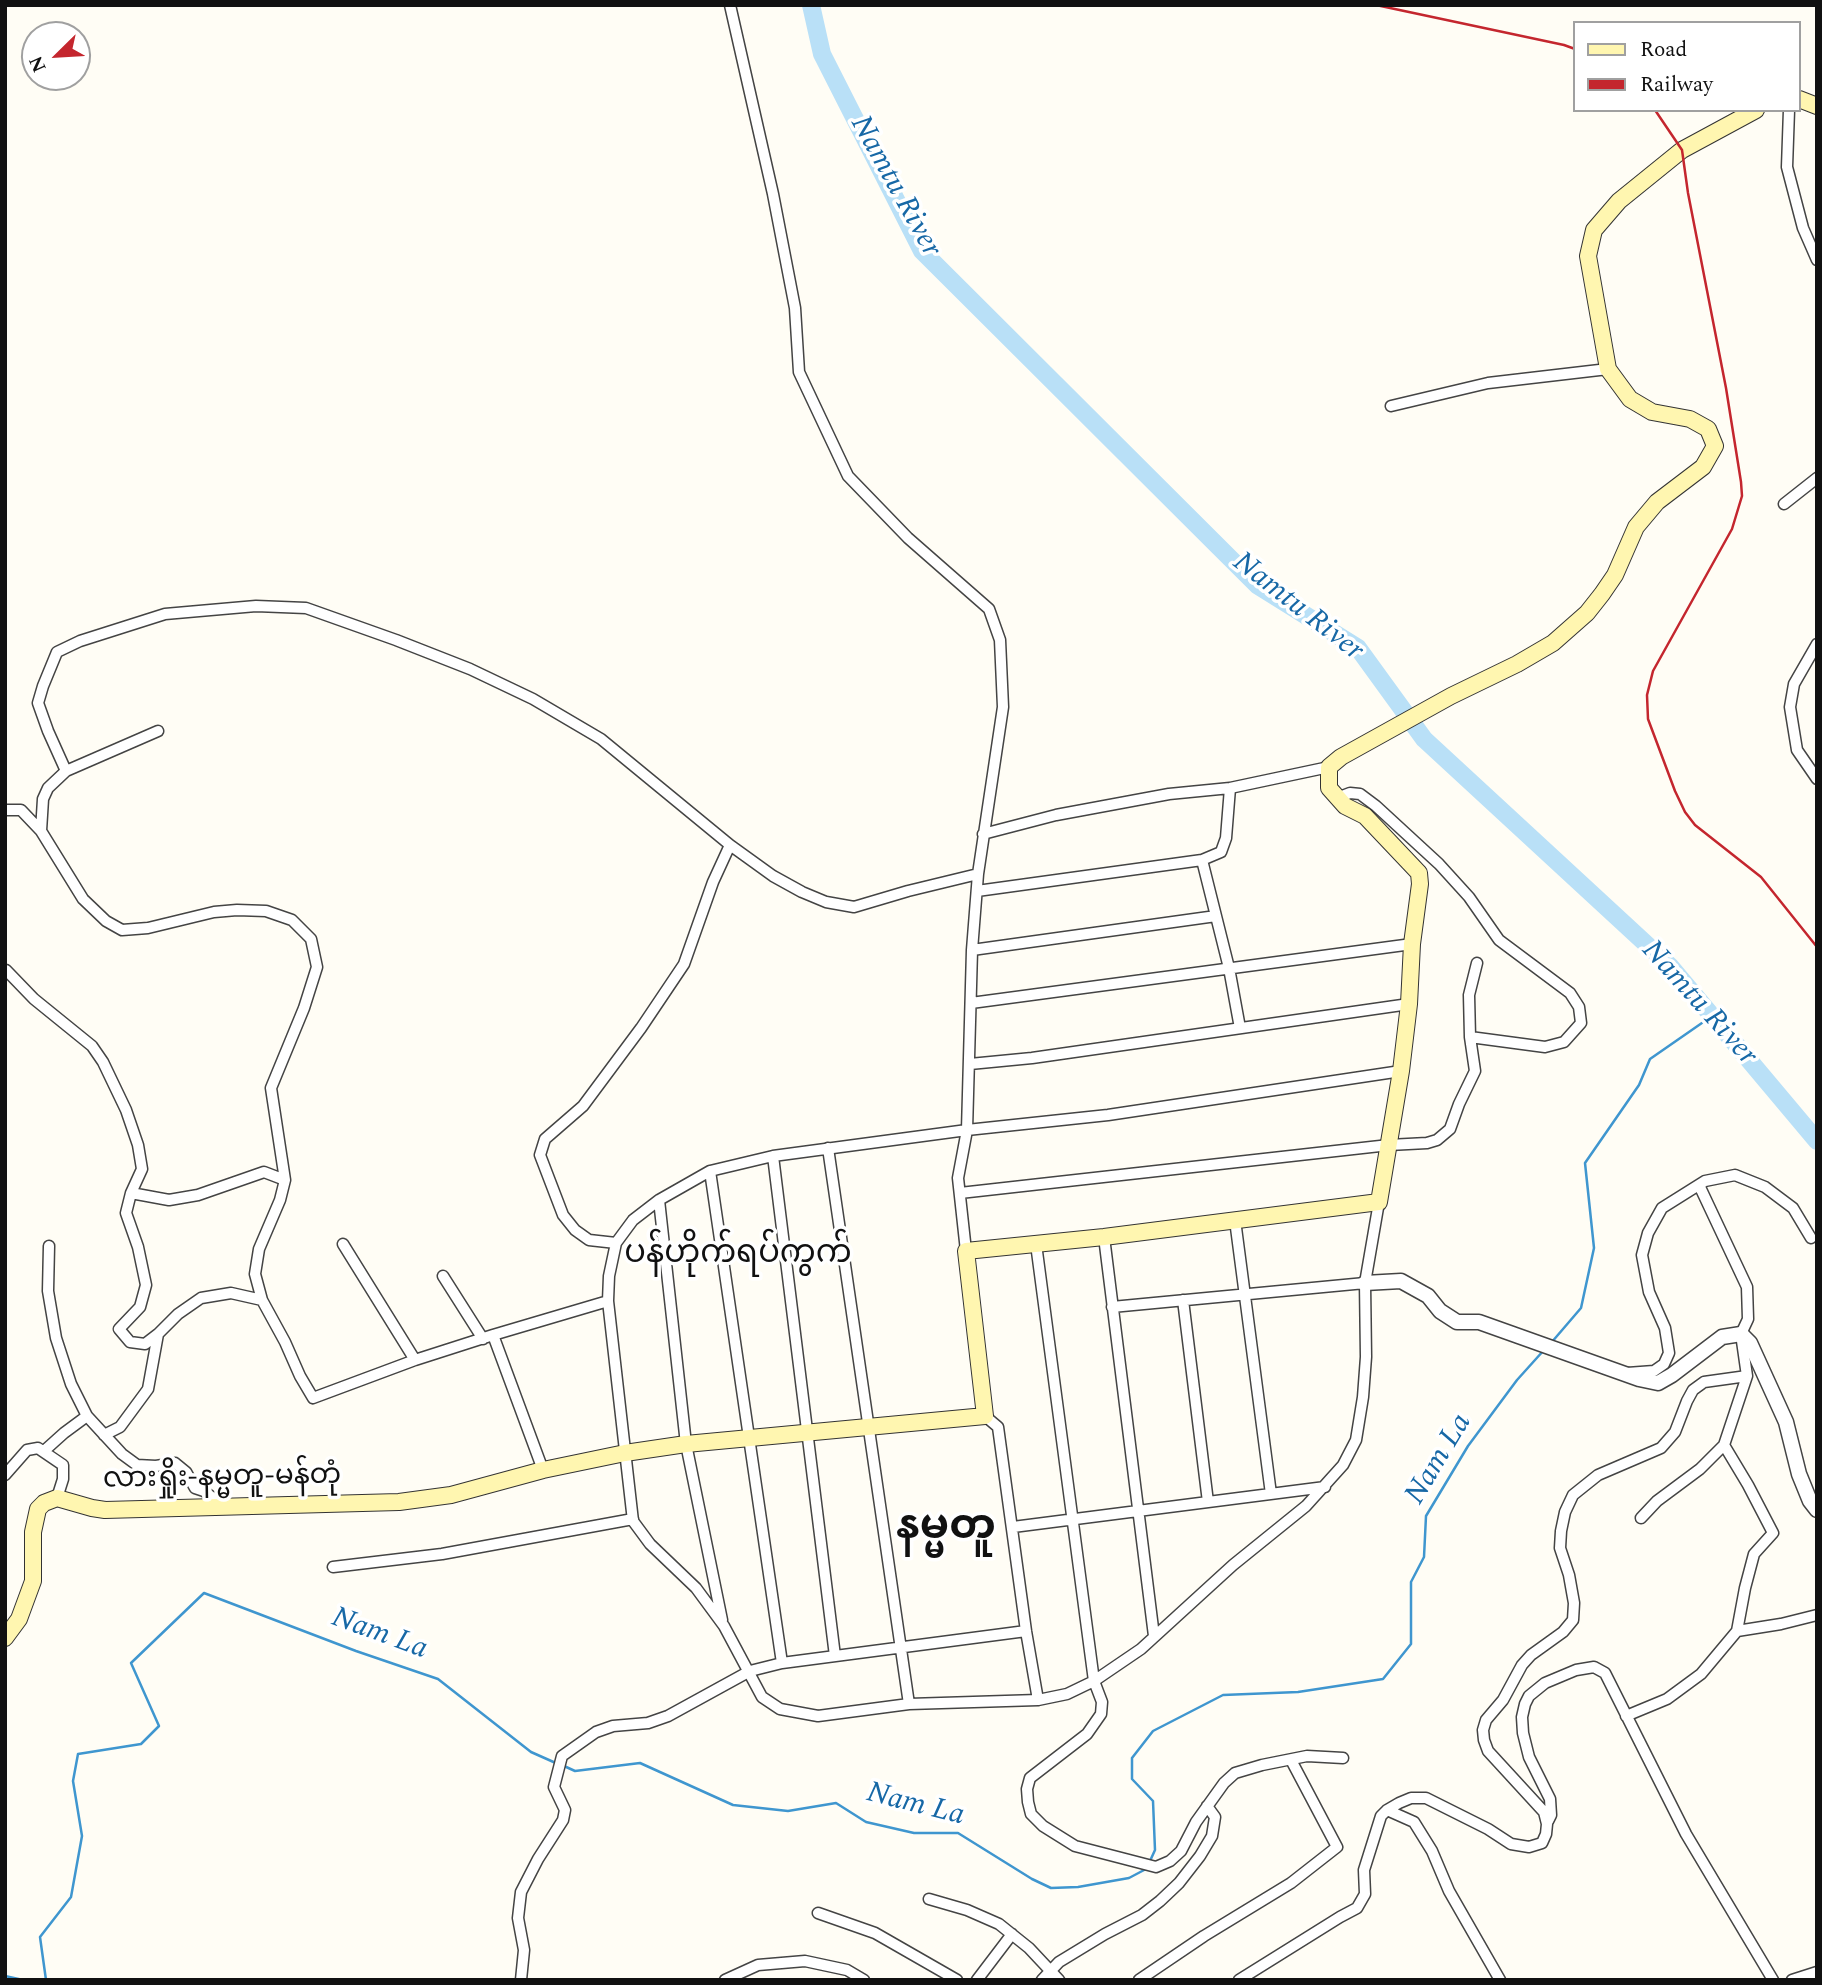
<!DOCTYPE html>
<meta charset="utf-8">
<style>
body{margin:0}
#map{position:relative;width:1822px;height:1985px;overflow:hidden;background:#fffdf5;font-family:Spectral,serif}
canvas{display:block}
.frame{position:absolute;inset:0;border:7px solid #111;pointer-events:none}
.legend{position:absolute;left:1573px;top:21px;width:228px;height:91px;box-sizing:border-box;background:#fff;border:2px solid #a0a0a0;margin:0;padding:9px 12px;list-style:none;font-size:21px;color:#111}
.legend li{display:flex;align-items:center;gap:14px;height:35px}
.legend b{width:35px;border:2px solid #a0a0a0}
.north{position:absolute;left:21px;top:21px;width:70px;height:70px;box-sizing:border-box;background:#fff;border:2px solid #a0a0a0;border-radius:50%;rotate:246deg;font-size:19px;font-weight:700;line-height:28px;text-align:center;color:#111}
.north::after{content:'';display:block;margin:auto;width:24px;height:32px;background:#c4262e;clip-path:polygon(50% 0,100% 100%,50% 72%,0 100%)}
</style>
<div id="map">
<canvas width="1822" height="1985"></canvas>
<div class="frame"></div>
<ul class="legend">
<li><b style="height:9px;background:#fff6b0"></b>Road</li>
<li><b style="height:9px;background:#c4262e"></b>Railway</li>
</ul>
<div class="north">N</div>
</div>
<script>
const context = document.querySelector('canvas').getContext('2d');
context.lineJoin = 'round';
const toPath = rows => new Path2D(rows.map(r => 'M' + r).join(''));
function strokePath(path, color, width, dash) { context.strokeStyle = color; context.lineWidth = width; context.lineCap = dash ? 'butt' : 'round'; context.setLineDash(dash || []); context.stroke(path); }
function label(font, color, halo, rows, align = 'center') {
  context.font = font + ' Spectral,"Noto Sans Myanmar",serif'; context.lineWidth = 7; context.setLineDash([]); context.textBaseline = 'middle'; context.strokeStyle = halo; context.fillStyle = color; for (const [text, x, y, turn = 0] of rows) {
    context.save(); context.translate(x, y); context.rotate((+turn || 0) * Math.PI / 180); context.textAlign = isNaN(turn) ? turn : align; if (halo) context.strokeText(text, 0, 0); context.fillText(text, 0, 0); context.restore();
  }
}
const stream = toPath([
 [1551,1343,1581,1308,1594,1248,1585,1163,1639,1085,1650,1059,1712,1016],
 [564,1766,575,1771,640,1763,733,1805,788,1811,836,1803,866,1822,914,1833,958,1833,1032,1879,1051,1888,1078,1887,1129,1878,1146,1869,1147,1867],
 [1150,1861,1155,1850,1153,1801,1132,1779,1132,1758,1153,1731,1223,1695,1298,1692,1383,1679,1411,1644,1411,1582,1424,1557,1426,1516,1468,1446,1517,1380,1544,1350],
 [5,1976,23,1980],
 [46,1980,40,1937,71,1897,82,1836,73,1781,78,1754,141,1744,159,1726,131,1663,204,1593,356,1651,438,1679,531,1752,558,1764]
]);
const river = toPath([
 [811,5,822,54,922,251,1257,585,1358,648,1424,739,1670,966,1817,1141]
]);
const minor = toPath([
 [730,5,773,194,795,308,799,372,848,476,908,538,989,609,1000,640,1003,707,978,874,972,950,967,1130,958,1178,966,1251],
 [1789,110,1787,167,1803,228,1817,260],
 [1391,406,1488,383,1608,369],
 [1784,504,1817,478],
 [1817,644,1794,684,1790,707,1797,750,1817,779],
 [66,771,48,731,38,703,43,686,57,652,80,641,165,614,256,606,306,608,396,640,470,669,533,699,601,739,730,845,773,876,802,892,826,902,854,907,908,891,978,874],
 [1337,798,1350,793,1360,794,1376,806,1439,864,1469,897,1499,940,1570,993,1579,1007,1581,1023,1564,1042,1545,1047,1470,1037],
 [5,810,21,810,41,831,83,899,106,921,122,930,148,928,214,912,237,910,266,911,292,920,311,939,317,967,304,1008,271,1088,285,1180,280,1200,259,1249,255,1274,262,1300,285,1342,300,1376,313,1398,415,1360,493,1335,608,1301],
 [41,831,43,799,48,788,66,771,158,731],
 [983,834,1056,815,1169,794,1230,788,1329,767],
 [1202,860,1229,968,1240,1028],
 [977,891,1202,860,1221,852,1226,838,1230,788],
 [972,950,1216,916],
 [6,970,34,999,92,1046,103,1062,126,1110,138,1145,142,1169,131,1193,126,1213,138,1247,146,1285,140,1307,119,1329,130,1342,145,1344,158,1334],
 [971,1003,1412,944],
 [970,1064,1032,1058,1409,1004],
 [828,1148,909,1704],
 [773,1156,835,1656],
 [710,1171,782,1663],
 [1699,1185,1747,1287,1748,1319,1741,1334,1747,1376,1724,1445],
 [131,1193,169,1200,198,1195,264,1172,285,1180],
 [960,1193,1389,1145,1427,1143,1437,1140,1450,1129,1459,1104,1475,1071,1470,1037,1469,995,1477,963],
 [659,1200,686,1444,722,1620],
 [1379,1202,1365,1283,1366,1357,1363,1397,1356,1440,1343,1465,1306,1506,1233,1565,1141,1649,1094,1681,1067,1694,1038,1700,909,1704,818,1716,780,1709,762,1697,724,1626,696,1588,650,1544,633,1521,608,1301,609,1276,616,1243,633,1220,659,1200,710,1171,773,1156,967,1130,1108,1115,1401,1071],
 [1235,1220,1271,1494],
 [1104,1237,1154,1636],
 [616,1243,589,1240,575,1230,563,1215,540,1155,545,1139,583,1106,641,1028,684,964,713,882,730,845],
 [343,1244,415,1360],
 [1036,1244,1094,1681,1102,1702,1101,1714,1087,1734,1030,1778,1027,1789,1028,1802,1031,1814,1043,1826,1075,1846,1156,1867,1170,1861,1181,1851,1196,1822,1224,1783,1235,1773,1262,1765,1307,1756,1343,1758],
 [49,1246,48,1291,56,1338,71,1384,87,1416,122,1454,137,1465,156,1466,175,1463,186,1472,195,1488,204,1491,224,1507],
 [443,1276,483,1339],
 [1183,1300,1208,1502],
 [1112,1307,1365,1283],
 [493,1335,543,1470],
 [1627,1373,1654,1371,1664,1364,1669,1353,1665,1328,1649,1292,1642,1255,1648,1233,1662,1208,1705,1181,1735,1175,1765,1187,1793,1208,1811,1238],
 [985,1416,998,1427,1026,1631,1038,1700],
 [104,1435,120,1427,148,1389,158,1334,178,1314,201,1298,231,1293,262,1300],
 [44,1451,64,1433,87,1416],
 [5,1475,27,1450,38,1448,63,1465,63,1479,57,1498],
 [1013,1527,1325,1487],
 [333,1567,442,1554,633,1519],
 [1737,1631,1781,1624,1817,1615],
 [1626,1716,1667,1699,1701,1674,1737,1631,1745,1588,1754,1554,1773,1533,1748,1485,1724,1445,1700,1469,1657,1501,1641,1518],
 [1387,1810,1414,1822,1432,1851,1449,1891,1500,1980],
 [1548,1821,1551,1815,1550,1799,1529,1757,1523,1733,1522,1717,1525,1704,1529,1696,1545,1683,1576,1670,1594,1667,1605,1673,1686,1834,1773,1980],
 [929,1899,967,1910,999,1924,1029,1948,1059,1980],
 [818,1913,875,1933,957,1980],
 [521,1980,524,1950,518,1918,521,1892,538,1859,563,1820,565,1810,554,1787,562,1756,596,1732,613,1726,648,1723,668,1716,750,1671,782,1663,1026,1631],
 [725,1980,758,1965,805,1961,847,1970,864,1980],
 [977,1980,1012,1934],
 [1042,1980,1059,1962,1105,1934,1142,1915,1160,1901,1179,1883,1200,1856,1212,1836,1215,1817,1207,1806],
 [1139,1980,1204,1936,1291,1883,1337,1847,1291,1760],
 [1239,1980,1340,1917,1357,1908,1365,1894,1364,1870,1381,1816,1387,1810,1399,1803,1411,1798,1426,1798,1488,1829,1511,1844,1529,1847,1542,1843,1546,1834,1547,1824,1544,1812,1488,1751,1484,1740,1483,1730,1486,1720,1503,1700,1522,1665,1531,1655,1563,1632,1573,1620,1574,1603,1569,1575,1560,1548,1561,1531,1565,1512,1573,1495,1598,1475,1661,1448,1675,1432,1687,1401,1693,1390,1704,1382,1747,1376],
 [1792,1980,1817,1972]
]);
const tertiary = toPath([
 [1365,1283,1401,1281,1428,1296,1440,1311,1457,1322,1479,1322,1639,1379,1658,1383,1672,1375,1722,1337,1741,1334,1750,1343,1786,1422,1799,1474,1810,1501,1817,1510]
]);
const secondary = toPath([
 [1799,99,1817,106],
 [5,1638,19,1619,33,1581,33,1532,38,1509,44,1503,57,1498,92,1508,105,1510,399,1502,451,1495,543,1470,625,1453,686,1444,985,1416,966,1251,1104,1237,1379,1202,1401,1071,1409,1004,1412,944,1420,884,1419,873,1365,816,1345,806,1329,788,1329,767,1341,757,1451,696,1517,664,1553,643,1587,613,1602,594,1615,575,1636,527,1657,502,1703,467,1715,446,1708,429,1690,419,1652,412,1630,399,1608,369,1588,256,1594,230,1619,201,1682,150,1756,110]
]);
const rail = toPath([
 [1376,5,1564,45,1575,49],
 [1655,110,1682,150,1688,193,1726,388,1741,482,1742,496,1732,529,1653,671,1647,695,1648,719,1675,791,1685,812,1695,825,1761,877,1817,947]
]);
const streetNames = [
 ["လားရှိုး-နမ္မတူ-မန်တုံ",222,1479,-1]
];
const waterNames = [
 ["Namtu River",894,187,61],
 ["Namtu River",1297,608,38],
 ["Namtu River",1698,1004,48],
 ["Nam La",1440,1460,-59],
 ["Nam La",379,1635,20],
 ["Nam La",915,1806,14]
];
const quarterNames = [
 ["ပန်ဟိုက်ရပ်ကွက်",738,1256]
];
const townNames = [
 ["နမ္မတူ",946,1530]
];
strokePath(stream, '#3f96cf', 2.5);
strokePath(river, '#b9e0f7', 18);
strokePath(minor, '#444', 13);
strokePath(tertiary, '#444', 17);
strokePath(secondary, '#333', 18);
strokePath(minor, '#fff', 10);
strokePath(tertiary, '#fff', 14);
strokePath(secondary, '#fff6b0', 16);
strokePath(rail, '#c4262e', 2.5);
label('28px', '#111', '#fff', streetNames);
label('italic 30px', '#1768a6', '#fff', waterNames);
label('32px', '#111', '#fff', quarterNames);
label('bold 42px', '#111', '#fff', townNames);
</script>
